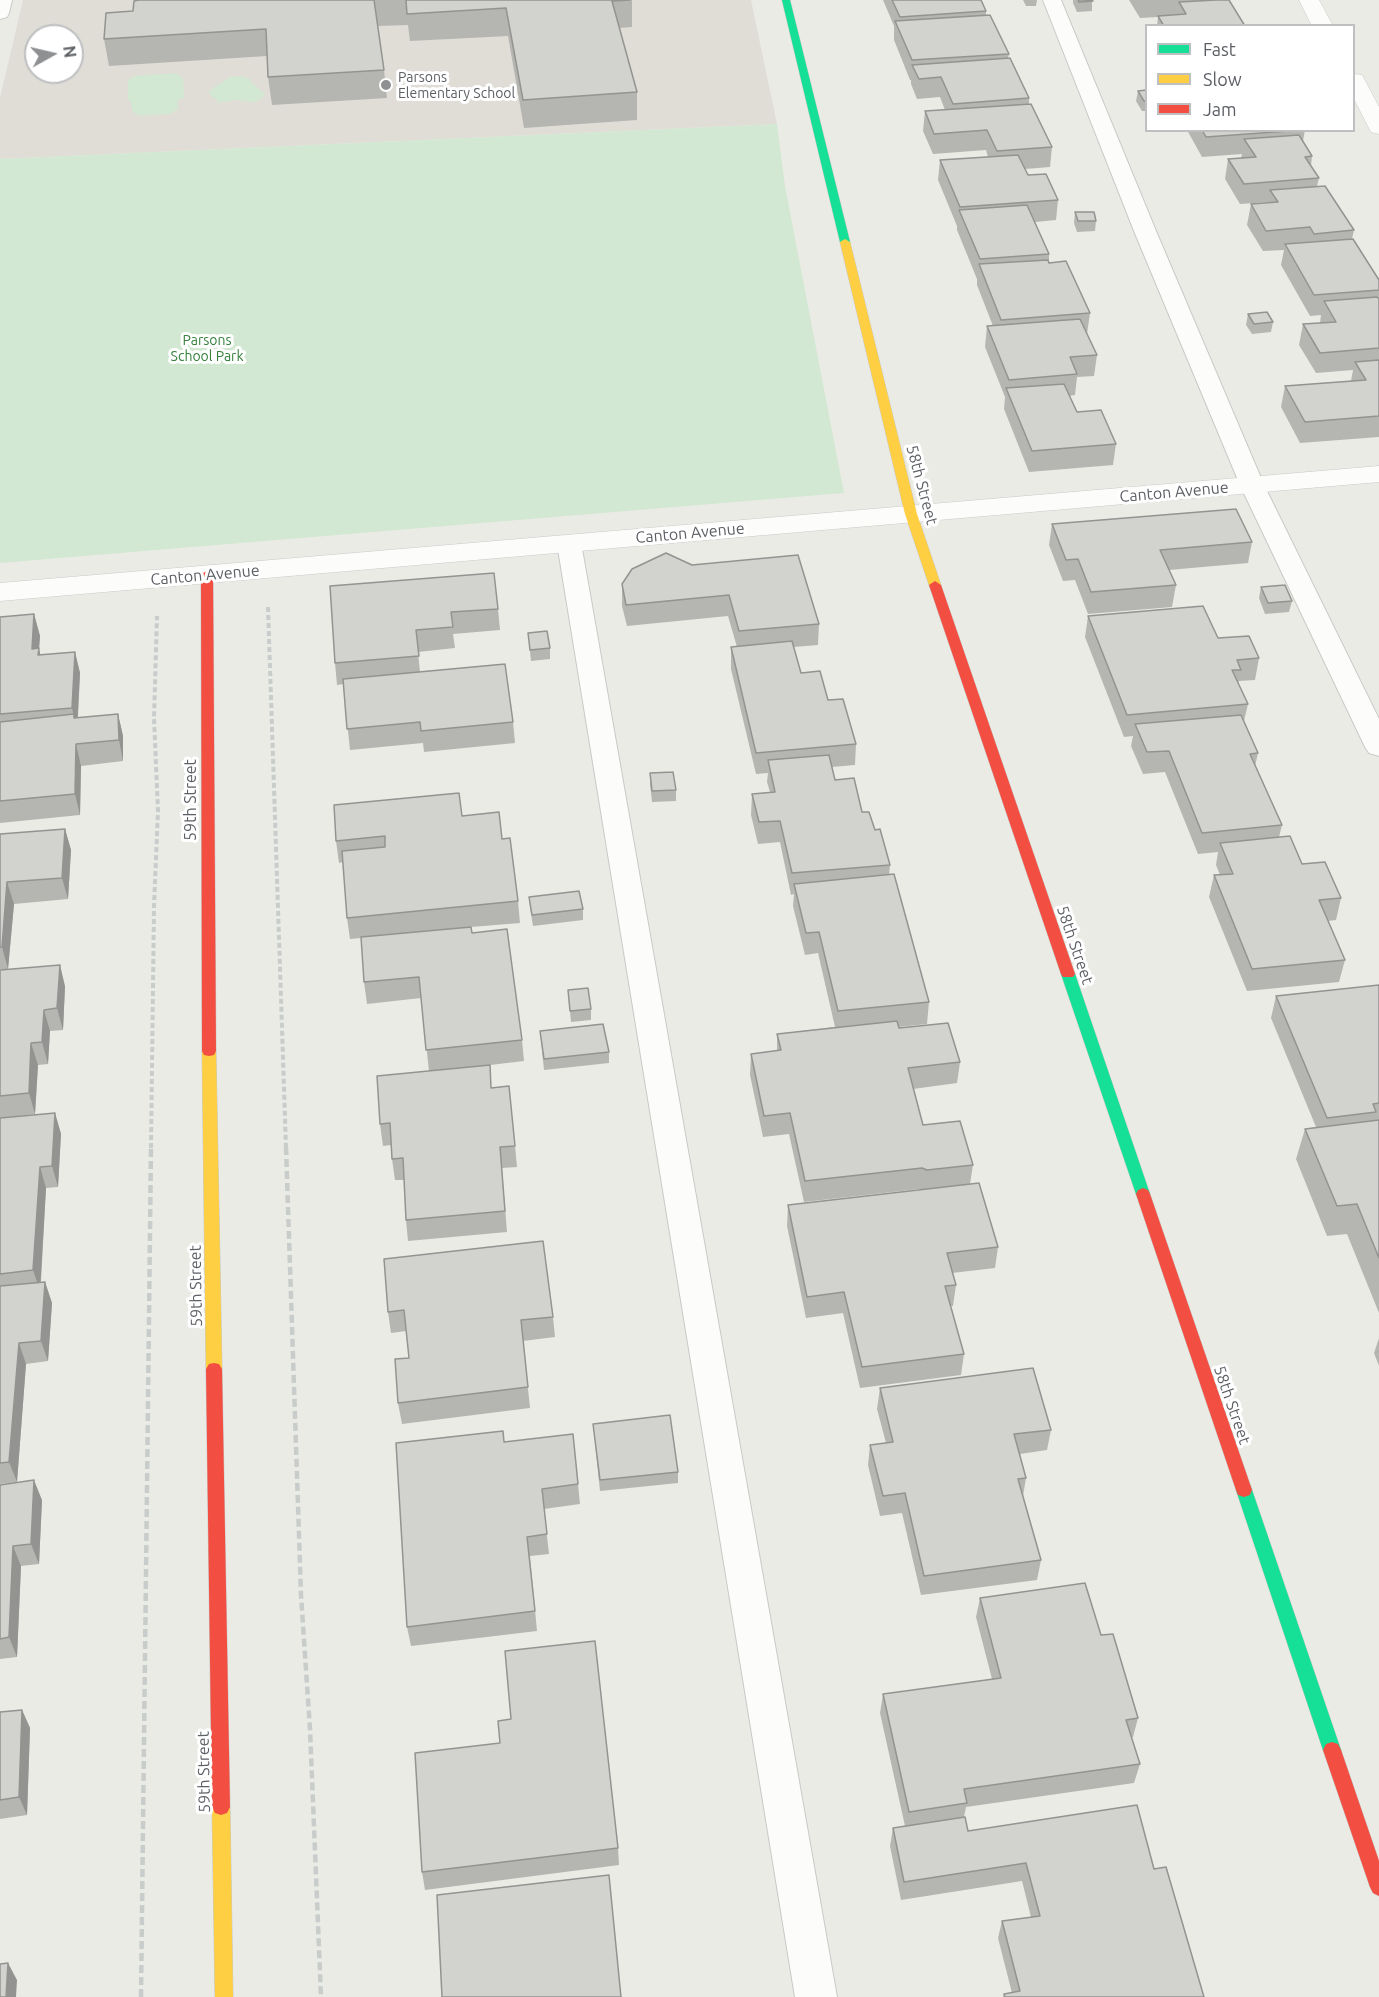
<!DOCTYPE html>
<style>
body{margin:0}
#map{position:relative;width:1379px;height:1997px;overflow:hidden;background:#ebebe6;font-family:Ubuntu,sans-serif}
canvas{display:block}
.legend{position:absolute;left:1145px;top:24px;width:210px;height:108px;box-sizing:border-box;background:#fff;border:2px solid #bebfc1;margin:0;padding:8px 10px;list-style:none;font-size:18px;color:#5c5f64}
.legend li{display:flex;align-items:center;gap:12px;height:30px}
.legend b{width:30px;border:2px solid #bebfc1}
.north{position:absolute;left:24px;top:24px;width:60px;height:60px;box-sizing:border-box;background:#fff;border:2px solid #bebfc1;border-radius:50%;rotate:82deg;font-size:16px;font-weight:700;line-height:24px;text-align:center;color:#5c5f64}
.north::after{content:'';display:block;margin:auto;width:21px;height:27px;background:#8e9092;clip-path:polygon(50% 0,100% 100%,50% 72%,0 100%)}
</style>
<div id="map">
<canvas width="1379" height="1997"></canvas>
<ul class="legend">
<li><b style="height:8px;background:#16e098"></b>Fast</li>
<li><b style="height:8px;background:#ffcf43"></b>Slow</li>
<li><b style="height:8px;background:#f24e42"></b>Jam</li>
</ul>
<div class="north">N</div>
</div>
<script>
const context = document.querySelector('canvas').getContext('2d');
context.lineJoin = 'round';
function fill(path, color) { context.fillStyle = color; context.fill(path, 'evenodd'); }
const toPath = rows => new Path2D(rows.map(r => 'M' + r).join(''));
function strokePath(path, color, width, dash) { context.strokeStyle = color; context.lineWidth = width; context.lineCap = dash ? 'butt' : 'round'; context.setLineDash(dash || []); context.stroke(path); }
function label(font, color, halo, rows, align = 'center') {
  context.font = font + ' Ubuntu,sans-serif'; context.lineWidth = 6; context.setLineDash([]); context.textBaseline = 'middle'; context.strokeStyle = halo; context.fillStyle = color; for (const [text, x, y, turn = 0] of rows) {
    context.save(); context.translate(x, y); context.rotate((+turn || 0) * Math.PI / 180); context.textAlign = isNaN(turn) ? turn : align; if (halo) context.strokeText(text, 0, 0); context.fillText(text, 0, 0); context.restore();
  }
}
const education = toPath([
 [23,0,751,0,777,124,0,159,0,98],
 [36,36,72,36,72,72,36,72]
]);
const green = toPath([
 [175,73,183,78,184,98,178,100,178,109,170,114,139,116,132,111,131,102,128,100,128,80,135,76],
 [240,76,250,79,251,82,265,94,262,98,255,102,236,100,217,103,217,100,211,96,209,91,230,77],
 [777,124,785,186,844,493,0,563,0,159]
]);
const pathFar1 = toPath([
 [268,607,286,1148],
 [151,1148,154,906,158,811,154,718,157,616]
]);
const path = toPath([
 [286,1147,301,1595,310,1729,321,1997],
 [141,1997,151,1147]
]);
const lane = toPath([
 [0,0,12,0,9,13,7,17,0,19,0,0],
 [1043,0,1061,0,1156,231,1264,485,1379,719,1379,756,1369,753,1365,747,1240,485,1134,231,1043,0],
 [569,536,578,538,581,543,837,1997,795,1997,557,543,560,538,569,536]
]);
const street = toPath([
 [1299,0,1319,0,1333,26,1312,26,1299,0],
 [1354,74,1362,75,1379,107,1379,134,1371,132,1354,99,1354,74],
 [1379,466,1379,482,0,601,0,583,1379,466]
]);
const fast = toPath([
 [782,0,790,0,850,242,848,244,840,242,782,0],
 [1068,969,1075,974,1150,1194,1148,1198,1143,1200,1138,1198,1136,1194,1061,974,1068,969],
 [1244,1483,1250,1485,1252,1490,1341,1750,1338,1756,1332,1758,1326,1756,1323,1750,1236,1490,1238,1485,1244,1483]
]);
const slow = toPath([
 [845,239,850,242,917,514,941,585,939,587,935,589,929,585,905,514,840,242,845,239],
 [209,1046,214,1047,216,1051,222,1369,219,1374,214,1375,209,1374,206,1369,202,1051,204,1047,209,1046],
 [221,1799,227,1801,230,1807,233,1997,215,1997,212,1807,215,1801,221,1799]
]);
const jam = toPath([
 [207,571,213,574,216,1051,214,1055,209,1056,204,1055,202,1051,201,574,207,571],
 [935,581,941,585,1075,974,1073,977,1063,977,1061,974,929,585,935,581],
 [1143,1188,1148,1190,1150,1194,1252,1490,1250,1495,1244,1497,1238,1495,1236,1490,1136,1194,1138,1190,1143,1188],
 [214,1363,219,1364,222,1369,230,1807,227,1813,221,1815,215,1813,212,1807,206,1369,209,1364,214,1363],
 [1332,1742,1338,1744,1341,1750,1379,1861,1379,1896,1373,1893,1370,1887,1323,1750,1326,1744,1332,1742]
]);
const wall = toPath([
 [139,0,635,0,632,0,632,27,619,28,637,92,637,120,524,128,508,36,410,41,408,25,378,26,384,70,387,98,272,105,268,77,267,56,109,66,104,39,133,11],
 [883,0,981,0,986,11,986,15,1009,54,1008,58,1029,98,1029,104,1052,147,1050,167,1025,169,1028,175,1058,200,1056,220,1035,222,1049,254,1049,263,1090,313,1087,334,1097,355,1094,376,1077,377,1075,395,1069,396,1077,412,1116,444,1113,465,1029,472,1004,409,1005,397,985,347,987,326,993,326,977,285,977,279,957,230,957,226,938,180,940,160,988,157,986,150,933,154,923,131,925,111,945,110,940,97,917,99,911,84,911,80,910,80,894,40,894,26],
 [1023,0,1037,0,1036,6,1026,6],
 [1073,0,1092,0,1092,11,1077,12,1073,3],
 [1129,0,1230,0,1230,2,1245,26,1157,26,1158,17,1140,18],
 [1146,90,1146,111,1142,111,1136,101,1138,91],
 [1187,130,1305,130,1303,141,1312,156,1311,166,1319,178,1317,186,1354,230,1352,239,1379,280,1379,437,1300,443,1281,407,1285,386,1351,381,1353,370,1316,373,1299,345,1303,324,1320,323,1321,315,1310,316,1281,265,1284,250,1263,251,1247,225,1251,204,1268,203,1268,202,1240,204,1225,179,1228,159,1241,158,1242,154,1202,157],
 [1075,212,1096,221,1095,231,1077,232,1074,223],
 [1248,314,1273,322,1271,332,1252,334,1246,325],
 [1052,524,1252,542,1248,563,1169,570,1176,585,1172,607,1088,614,1075,580,1063,581,1049,545],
 [666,553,819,624,818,645,794,647,801,673,828,700,856,744,855,765,832,767,835,780,862,812,875,830,890,865,889,875,929,1002,927,1024,898,1027,899,1028,960,1062,957,1083,913,1089,923,1125,973,1165,970,1184,998,1247,995,1268,952,1273,956,1285,953,1306,950,1306,964,1354,961,1375,860,1388,843,1313,806,1318,787,1226,788,1205,922,1190,919,1189,804,1202,789,1134,763,1137,750,1075,751,1054,777,1051,777,1034,835,1027,818,953,805,955,793,906,794,894,791,895,780,842,758,844,751,815,752,794,770,792,767,782,768,773,756,774,731,669,731,647,737,647,728,616,627,626,622,606,622,584],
 [330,586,498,609,500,630,453,634,455,648,418,652,420,672,513,722,515,743,424,752,423,743,350,750,343,684,337,685,335,663],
 [1261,587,1292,601,1289,612,1265,614,1259,598],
 [34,614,40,636,39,649,40,655,75,652,80,673,78,718,118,714,123,736,123,761,81,766,80,815,0,823,0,617],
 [1088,616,1218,638,1259,658,1255,680,1239,681,1238,684,1248,704,1244,721,1258,753,1255,766,1282,825,1279,837,1302,864,1341,898,1336,920,1328,921,1345,960,1339,982,1247,991,1209,897,1214,875,1220,875,1216,865,1218,852,1198,854,1165,772,1143,774,1131,746,1133,736,1124,737,1085,637],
 [528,633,550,648,550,659,531,661],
 [650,773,676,790,676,801,652,802,650,784],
 [462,816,502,839,518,901,520,923,471,927,472,933,522,1040,524,1061,473,1067,492,1088,515,1146,517,1167,502,1168,507,1232,408,1241,406,1220,404,1180,395,1180,392,1159,391,1145,383,1146,380,1124,429,1071,421,998,367,1004,364,982,361,938,350,939,347,918,343,862,339,863,336,841],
 [65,829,71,850,68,899,14,904,8,969,0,969,0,834],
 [529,897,583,909,583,920,533,926,530,908],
 [0,970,65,986,63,1030,50,1031,48,1064,38,1065,35,1114,0,1118],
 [1379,985,1379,1313,1347,1234,1327,1236,1296,1159,1305,1129,1316,1127,1271,1018,1276,996],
 [568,990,591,1009,591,1020,571,1022],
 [540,1031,609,1052,609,1063,544,1070],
 [55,1113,61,1134,58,1187,46,1188,41,1282,45,1282,52,1303,48,1361,26,1364,17,1482,0,1484,0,1118],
 [384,1259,553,1317,555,1337,523,1341,530,1408,402,1424,398,1403,409,1358,406,1331,391,1333,388,1312],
 [1379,1338,1379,1366,1374,1353],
 [880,1388,1051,1430,1047,1450,1020,1454,1026,1478,1023,1496,1041,1560,1037,1580,921,1595,902,1513,880,1516,868,1465,870,1445,886,1443,877,1409],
 [593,1424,678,1472,678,1483,600,1491],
 [504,1442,578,1484,580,1504,544,1509,549,1554,530,1556,537,1631,411,1646,407,1627],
 [0,1485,42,1500,39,1564,21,1566,17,1657,0,1659],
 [980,1598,1101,1635,1138,1718,1133,1737,1131,1737,1140,1764,1134,1783,966,1807,964,1817,968,1831,1154,1869,1204,1997,1003,1997,1004,1994,1012,1993,998,1938,1002,1921,1031,1917,1022,1881,901,1900,890,1846,893,1828,905,1826,880,1713,883,1694,992,1679,976,1617],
 [22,1710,30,1728,27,1815,0,1819,0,1712],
 [618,1848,619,1865,425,1890,422,1872]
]);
const shadedWall = toPath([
 [34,614,40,636,39,649,44,670,32,649],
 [75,652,80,673,77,728,79,740,72,708],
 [118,714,123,736,123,761,119,740],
 [76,744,81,766,80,815,75,794],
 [65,829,71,850,68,899,62,878],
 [7,882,14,904,8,969,2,947],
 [60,965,65,986,63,1030,57,1008],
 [44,1010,50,1031,48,1064,42,1042],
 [31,1043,38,1065,35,1114,29,1093],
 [55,1113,61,1134,58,1187,52,1166],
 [40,1167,46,1188,40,1291,33,1270],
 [45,1282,52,1303,48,1361,41,1341],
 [19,1343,26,1364,17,1482,9,1462],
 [34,1480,42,1500,39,1564,31,1544],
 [13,1546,21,1566,17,1657,9,1637],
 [22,1710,30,1728,27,1815,19,1797],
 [8,1963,17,1980,16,1997,6,1997]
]);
const building = toPath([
 [139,0,374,0,384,70,268,77,266,29,104,39,106,13,133,11,134,1,139,0],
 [406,0,630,0,612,1,637,92,523,100,506,8,407,14,406,0],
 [892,0,981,0,986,11,900,17,892,0],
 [1078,0,1092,0,1093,1,1079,2,1078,0],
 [1216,0,1229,0,1245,26,1164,26,1158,16,1186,14,1179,2,1216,0],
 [990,15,1009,54,912,60,895,21,990,15],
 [1010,58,1029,98,953,104,941,77,919,79,912,65,1010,58],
 [1146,90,1146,101,1144,101,1138,91,1146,90],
 [1031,104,1052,147,997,151,987,130,934,134,925,111,1031,104],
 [1202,130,1302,130,1206,137,1202,130],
 [1299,135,1312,156,1305,157,1319,178,1244,184,1228,159,1256,157,1244,139,1299,135],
 [1018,155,1028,175,1046,174,1058,200,960,207,940,160,1018,155],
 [1325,186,1354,230,1314,234,1310,227,1266,231,1251,204,1278,202,1270,190,1325,186],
 [1027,205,1049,254,980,259,959,210,1027,205],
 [1075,212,1094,212,1096,221,1078,221,1075,212],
 [1353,239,1379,280,1379,290,1314,295,1285,244,1353,239],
 [1048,260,1049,263,1066,261,1090,313,1001,320,979,264,1048,260],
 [1377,297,1379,299,1379,348,1320,353,1303,324,1336,322,1324,301,1377,297],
 [1267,312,1273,322,1254,324,1248,314,1267,312],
 [1080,319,1097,355,1070,357,1077,374,1009,380,987,326,1080,319],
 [1379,360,1379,416,1305,422,1285,386,1366,380,1355,362,1379,360],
 [1064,384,1077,412,1101,410,1116,444,1032,451,1006,388,1064,384],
 [1236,509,1252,542,1160,550,1176,585,1091,592,1078,559,1066,560,1052,524,1236,509],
 [666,553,692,565,798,555,819,624,739,631,729,595,626,605,622,584,632,569,666,553],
 [494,573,498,609,451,612,453,627,416,630,419,656,335,663,330,586,494,573],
 [1285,585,1292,601,1268,603,1261,587,1285,585],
 [1203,606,1218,638,1249,636,1259,658,1237,660,1241,670,1232,670,1248,704,1127,715,1088,616,1203,606],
 [34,614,32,649,39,648,38,655,75,652,72,708,0,714,0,617,34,614],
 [547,631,550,648,530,650,528,633,547,631],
 [792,641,801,673,820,671,828,700,843,699,856,744,756,753,731,647,792,641],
 [505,664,513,722,421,731,420,722,347,729,343,679,505,664],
 [74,714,74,718,118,714,119,740,76,744,75,794,0,801,0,722,74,714],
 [1241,715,1258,753,1250,754,1282,825,1202,833,1169,751,1147,752,1135,724,1241,715],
 [829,755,835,780,854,778,862,812,869,812,875,830,880,829,890,865,792,873,780,821,759,822,752,794,775,792,768,760,829,755],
 [673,772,676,790,652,791,650,773,673,772],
 [459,793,462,816,499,812,502,839,510,838,518,901,347,918,342,851,385,847,385,836,336,841,334,805,459,793],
 [65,829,62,878,7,882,2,947,0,947,0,834,65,829],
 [1290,836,1302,864,1325,862,1341,898,1319,900,1345,960,1252,969,1214,875,1233,874,1220,843,1290,836],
 [894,874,929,1002,838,1011,819,932,806,933,794,884,894,874],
 [579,891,583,909,532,915,529,897,579,891],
 [471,927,472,933,507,929,522,1040,426,1050,419,977,364,982,361,937,471,927],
 [60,965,57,1008,44,1010,42,1042,31,1043,29,1093,0,1096,0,970,60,965],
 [1379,985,1379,1103,1373,1104,1376,1112,1327,1118,1276,996,1379,985],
 [588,988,591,1009,570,1011,568,990,588,988],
 [897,1021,899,1028,948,1023,960,1062,908,1068,923,1125,960,1121,973,1165,927,1170,922,1168,805,1181,790,1113,764,1116,751,1054,781,1050,777,1034,897,1021],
 [603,1024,609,1052,544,1059,540,1031,603,1024],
 [490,1065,491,1088,509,1086,515,1146,500,1147,505,1211,406,1220,403,1158,392,1159,390,1123,380,1124,377,1076,490,1065],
 [55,1113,52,1166,40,1167,33,1270,0,1274,0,1118,55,1113],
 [1379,1120,1379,1258,1357,1204,1337,1206,1305,1129,1379,1120],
 [979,1183,998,1247,947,1253,956,1285,945,1286,964,1354,862,1367,844,1292,807,1297,788,1205,979,1183],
 [543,1241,553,1317,521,1320,528,1387,398,1403,395,1359,409,1358,404,1310,388,1312,384,1259,543,1241],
 [45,1282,41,1341,19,1343,9,1462,0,1463,0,1286,45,1282],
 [1033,1368,1051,1430,1014,1434,1026,1478,1018,1479,1041,1560,924,1576,905,1493,883,1496,870,1445,893,1442,880,1388,1033,1368],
 [670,1415,678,1472,600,1480,593,1424,670,1415],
 [503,1431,504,1442,573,1434,578,1484,542,1489,547,1534,527,1537,535,1611,407,1627,396,1443,503,1431],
 [34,1480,31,1544,13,1546,9,1637,0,1639,0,1485,34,1480],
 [1085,1583,1101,1635,1113,1634,1138,1718,1126,1720,1140,1764,964,1789,967,1803,909,1812,883,1694,1001,1678,980,1598,1085,1583],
 [595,1641,618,1848,422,1872,415,1753,500,1743,498,1721,511,1719,505,1651,595,1641],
 [22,1710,19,1797,0,1800,0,1712,22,1710],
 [1137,1805,1154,1869,1166,1867,1204,1997,1005,1997,1004,1994,1020,1991,1002,1921,1040,1916,1026,1863,904,1882,893,1828,965,1817,968,1831,1137,1805],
 [609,1875,621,1997,442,1997,437,1895,609,1875],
 [8,1963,6,1997,0,1997,0,1964,8,1963]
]);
const markers = [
 [386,85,6,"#8e9092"]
];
const farPoinames = [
 ["Parsons",398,77],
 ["Elementary School",398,93]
];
const farParknames = [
 ["Parsons",207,340],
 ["School Park",207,356]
];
const streetNames = [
 ["58th Street",922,485,75],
 ["Canton Avenue",1174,492,-5],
 ["Canton Avenue",690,533,-5],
 ["Canton Avenue",205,575,-5],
 ["59th Street",191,800,-90],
 ["58th Street",1075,945,71],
 ["59th Street",196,1286,-91],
 ["58th Street",1232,1405,71],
 ["59th Street",204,1772,-91]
];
fill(education, '#dfddd6');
fill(green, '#d3e8d2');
strokePath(lane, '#c9c9c8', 2);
strokePath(street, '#c9c9c8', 1);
strokePath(fast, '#c7c8c6', 1);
strokePath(slow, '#c7c8c6', 1);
strokePath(jam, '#c7c8c6', 1);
strokePath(pathFar1, '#c8ccca', 4, [5, 3]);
strokePath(path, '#c8ccca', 4.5, [8, 4]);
fill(lane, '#fcfcfb');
fill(street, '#fcfcfb');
fill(fast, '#16e098');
fill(slow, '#ffcf43');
fill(jam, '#f24e42');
fill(wall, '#b5b5b2');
fill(shadedWall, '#939391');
fill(building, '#d2d2cf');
strokePath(building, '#939391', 1.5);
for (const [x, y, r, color] of markers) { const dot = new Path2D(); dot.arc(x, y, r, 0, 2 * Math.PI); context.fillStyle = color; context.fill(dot); strokePath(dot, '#fff', 2); }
label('14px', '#5c5f64', '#fff', farPoinames, 'left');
label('14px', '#35823b', '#fff', farParknames);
label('16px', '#5c5f64', '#fff', streetNames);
</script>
